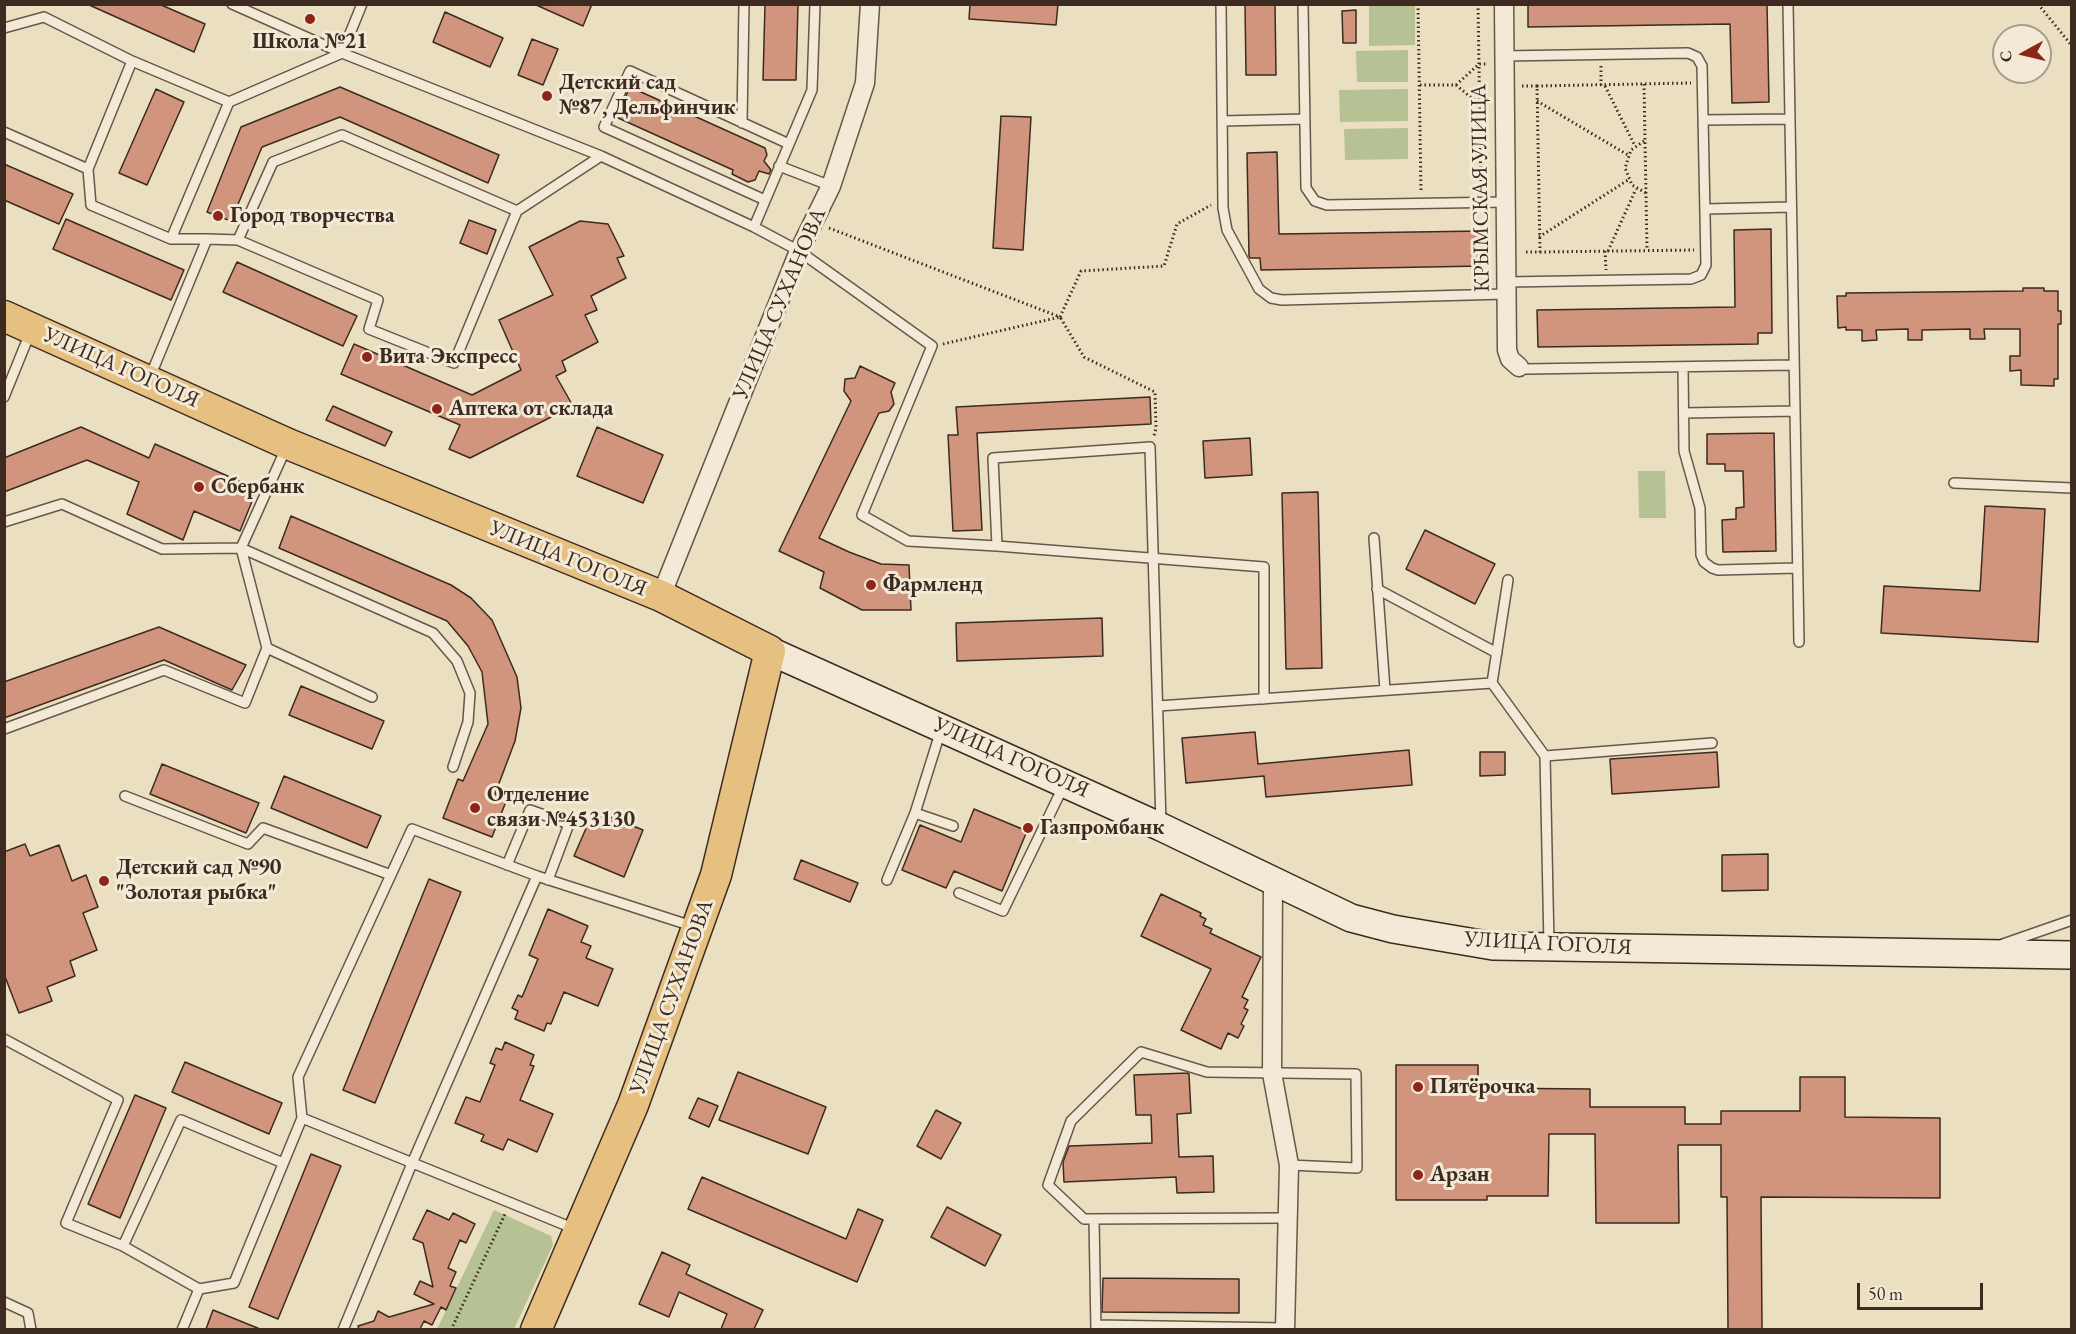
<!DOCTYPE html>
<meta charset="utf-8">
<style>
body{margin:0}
#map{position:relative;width:2076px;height:1334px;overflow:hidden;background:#ebdfc1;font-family:"EB Garamond",serif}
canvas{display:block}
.frame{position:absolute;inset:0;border:6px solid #3d2a20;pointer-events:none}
.north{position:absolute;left:1992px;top:24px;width:60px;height:60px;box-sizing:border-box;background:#f2ead7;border:2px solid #aa9d8e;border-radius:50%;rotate:262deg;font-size:16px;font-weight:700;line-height:24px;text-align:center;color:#3d2a20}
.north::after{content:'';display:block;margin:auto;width:21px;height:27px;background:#8f2418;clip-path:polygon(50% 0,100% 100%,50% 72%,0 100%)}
.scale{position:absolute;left:1857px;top:1283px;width:126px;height:27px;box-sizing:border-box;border:3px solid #3d2a20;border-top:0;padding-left:8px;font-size:18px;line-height:21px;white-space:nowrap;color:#3d2a20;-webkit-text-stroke:4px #f2ead7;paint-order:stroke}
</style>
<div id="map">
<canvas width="2076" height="1334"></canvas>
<div class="frame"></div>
<div class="north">С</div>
<div class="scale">50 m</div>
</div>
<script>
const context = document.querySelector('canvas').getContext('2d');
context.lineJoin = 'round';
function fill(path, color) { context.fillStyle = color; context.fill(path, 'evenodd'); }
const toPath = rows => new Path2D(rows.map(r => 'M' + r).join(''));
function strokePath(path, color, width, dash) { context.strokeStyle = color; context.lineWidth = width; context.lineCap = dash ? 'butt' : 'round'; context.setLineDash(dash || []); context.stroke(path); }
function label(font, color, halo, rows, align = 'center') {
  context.font = font + ' "EB Garamond",serif'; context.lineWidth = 6; context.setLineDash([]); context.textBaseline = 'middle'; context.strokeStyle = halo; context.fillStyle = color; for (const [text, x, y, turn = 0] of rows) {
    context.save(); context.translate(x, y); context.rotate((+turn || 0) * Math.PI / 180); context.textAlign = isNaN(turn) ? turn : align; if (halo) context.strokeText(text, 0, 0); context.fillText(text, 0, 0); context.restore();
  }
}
const green = toPath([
 [1369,5,1415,5,1415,45,1369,46],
 [1408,50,1408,82,1357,82,1356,51],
 [1408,89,1408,121,1340,122,1339,90],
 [1408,128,1408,159,1345,160,1344,129],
 [1638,471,1665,471,1666,518,1639,518],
 [494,1210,551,1236,553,1245,514,1329,437,1329]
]);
const building = toPath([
 [87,4,159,4,205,24,194,52,87,4],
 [534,4,592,4,583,26,534,4],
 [765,4,798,4,796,80,763,80,765,4],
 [970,4,1058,4,1056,25,969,19,970,4],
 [1245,4,1275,4,1276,75,1246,75,1245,4],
 [1528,4,1767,4,1769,102,1732,103,1730,24,1528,27,1528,4],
 [1356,10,1356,43,1343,43,1342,11,1356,10],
 [445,12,503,38,490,67,433,42,445,12],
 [532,39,558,49,543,85,518,75,532,39],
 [340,87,499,155,488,183,340,117,262,147,231,221,207,212,241,127,340,87],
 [630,87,765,148,767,155,764,161,771,170,769,174,759,171,755,180,748,182,732,174,733,170,616,117,630,87],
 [156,89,184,102,147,185,119,173,156,89],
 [1001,116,1031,117,1023,250,993,248,1001,116],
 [1277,152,1279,234,1482,231,1483,266,1261,270,1260,258,1250,258,1249,256,1247,153,1277,152],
 [4,164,73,194,59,224,4,200,4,164],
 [66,219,184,270,171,300,53,249,66,219],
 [469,220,496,230,487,254,460,243,469,220],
 [580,221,608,224,624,256,617,258,626,278,591,296,597,310,585,315,598,342,562,361,566,371,556,376,573,406,470,458,449,449,460,425,341,374,354,344,472,395,521,370,499,320,553,295,529,247,580,221],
 [1771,229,1772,333,1758,333,1758,344,1538,347,1537,310,1735,307,1734,230,1771,229],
 [237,262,357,316,343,346,223,292,237,262],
 [2023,288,2044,288,2044,291,2058,291,2058,311,2061,311,2061,324,2058,324,2058,379,2054,379,2054,386,2021,385,2021,370,2010,371,2010,356,2020,356,2020,329,1984,329,1985,339,1970,339,1970,329,1922,330,1922,340,1908,340,1908,329,1876,330,1877,340,1862,341,1862,330,1846,330,1846,327,1838,328,1837,296,1846,296,1846,293,2023,291,2023,288],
 [860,366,895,383,891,392,894,404,889,411,879,413,819,538,849,552,881,564,909,565,911,610,862,610,820,588,824,572,779,551,851,401,844,391,845,379,855,378,860,366],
 [1150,397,1151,424,977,433,982,530,953,531,948,435,958,435,956,407,1150,397],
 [333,406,392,432,385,446,326,420,333,406],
 [81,427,149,458,155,444,257,489,240,531,194,511,183,540,127,514,139,482,87,460,4,492,4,458,81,427],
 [597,427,663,455,643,503,577,476,597,427],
 [1774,433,1776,551,1723,552,1722,520,1736,519,1736,508,1744,507,1743,471,1725,471,1725,464,1707,464,1707,434,1774,433],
 [1250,438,1252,475,1205,478,1203,441,1250,438],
 [1318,492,1322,668,1286,669,1282,493,1318,492],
 [1985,506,2045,509,2038,642,1881,633,1884,586,1980,591,1985,506],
 [291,516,451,585,471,598,492,620,517,677,521,708,515,741,495,794,507,799,492,837,443,818,458,779,463,781,488,724,482,672,468,646,447,621,279,548,291,516],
 [1425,530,1495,564,1475,604,1406,569,1425,530],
 [1102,618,1103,656,957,661,956,623,1102,618],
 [159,627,246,665,232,690,164,660,4,718,4,682,159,627],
 [301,686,384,721,372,749,289,715,301,686],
 [1255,732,1258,764,1409,750,1412,785,1266,797,1264,776,1186,783,1182,738,1255,732],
 [1480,752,1505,752,1505,775,1480,776,1480,752],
 [1717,752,1719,787,1612,794,1610,759,1717,752],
 [162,764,259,803,246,833,150,794,162,764],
 [284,776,381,816,367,848,271,808,284,776],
 [974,809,1027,831,1002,891,954,871,946,888,902,870,920,825,961,842,974,809],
 [594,810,643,830,624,877,574,856,594,810],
 [25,844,30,856,59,845,72,881,86,875,98,907,83,913,97,950,70,961,75,976,47,987,52,1001,19,1013,4,974,4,852,25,844],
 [1768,854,1768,890,1722,891,1722,855,1768,854],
 [801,860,858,883,850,902,794,879,801,860],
 [429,879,461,892,375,1103,343,1090,429,879],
 [1161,894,1201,913,1200,916,1206,919,1203,925,1212,929,1210,933,1261,957,1242,997,1248,1000,1244,1008,1248,1010,1241,1024,1244,1026,1238,1038,1228,1033,1221,1049,1181,1030,1211,969,1141,936,1161,894],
 [548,909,588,926,581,942,591,946,586,958,613,969,598,1006,564,992,551,1024,547,1023,544,1031,515,1019,518,1011,512,1008,518,995,522,997,538,959,529,955,548,909],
 [505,1042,534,1055,530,1065,534,1066,520,1100,553,1114,537,1152,508,1139,503,1150,481,1141,484,1135,455,1123,466,1097,480,1102,495,1065,490,1063,496,1048,502,1050,505,1042],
 [185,1062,282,1103,269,1134,172,1092,185,1062],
 [1396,1065,1478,1065,1478,1088,1590,1089,1590,1107,1685,1107,1685,1124,1721,1124,1721,1111,1800,1111,1800,1077,1845,1077,1845,1117,1940,1118,1940,1198,1761,1197,1762,1329,1728,1329,1727,1197,1721,1197,1721,1145,1678,1145,1679,1223,1596,1223,1595,1134,1549,1134,1548,1196,1487,1196,1487,1200,1396,1200,1396,1065],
 [738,1072,826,1107,808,1154,719,1120,738,1072],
 [1187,1073,1189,1074,1191,1113,1177,1114,1179,1157,1213,1156,1214,1192,1177,1193,1176,1177,1064,1182,1063,1162,1069,1146,1152,1143,1151,1115,1136,1115,1134,1075,1187,1073],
 [135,1095,166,1108,120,1218,88,1204,135,1095],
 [698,1098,718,1106,709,1127,689,1118,698,1098],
 [936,1110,961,1123,941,1159,917,1146,936,1110],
 [311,1154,341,1166,278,1319,249,1307,311,1154],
 [702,1177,846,1239,858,1209,883,1220,857,1282,688,1209,702,1177],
 [947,1207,1001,1235,985,1266,931,1237,947,1207],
 [427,1210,449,1220,453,1213,475,1224,466,1243,460,1240,448,1268,456,1272,450,1286,456,1288,446,1310,441,1307,432,1325,424,1321,420,1329,359,1329,358,1326,374,1321,378,1311,389,1317,434,1304,414,1294,420,1281,433,1287,423,1243,413,1239,427,1210],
 [662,1252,690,1265,686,1274,763,1310,754,1329,721,1329,727,1314,679,1292,669,1317,639,1304,662,1252],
 [1103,1278,1239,1279,1239,1313,1102,1312,1103,1278],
 [213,1310,260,1329,206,1329,213,1310]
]);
const path = toPath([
 [1418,4,1421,192],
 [1478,4,1481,192],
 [2038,4,2072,46],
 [1601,66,1601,85],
 [1644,84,1647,250],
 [1420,85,1456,85,1479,104,1488,104],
 [1456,85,1479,64,1488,64],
 [1522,86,1537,86,1540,252,1523,252],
 [1537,86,1691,83],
 [1605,86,1635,146],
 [1537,101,1628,155],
 [1644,141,1631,150,1625,168,1632,185,1646,193],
 [829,228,1060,317,1081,271,1164,266,1177,224,1211,205],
 [1539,237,1628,180],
 [1605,251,1606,270],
 [1608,251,1636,189],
 [1540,252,1694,250],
 [943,344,1060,317,1084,357,1155,392,1156,428,1154,436],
 [451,1330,505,1214]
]);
const lane = toPath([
 [232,4,342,53,601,156],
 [1221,4,1223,208,1227,230,1259,289,1271,298,1282,300,1506,294],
 [1303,4,1306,188,1315,201,1327,205,1506,202],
 [1788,4,1799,642],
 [4,28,44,17,132,61],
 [1504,56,1688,53,1697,57,1702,66,1706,265,1701,275,1691,279,1506,282],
 [229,102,132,61,88,169,91,205,171,239,229,102,342,53,362,4],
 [1703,120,1790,119],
 [1222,121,1305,119],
 [742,123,744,4],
 [4,132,88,169],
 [779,166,831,186],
 [765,200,604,127,630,71,789,144],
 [1705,209,1791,207],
 [754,227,812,90,815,4],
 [171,239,207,239],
 [238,240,273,162,342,135,517,211,601,156,754,227,799,251,932,346,862,515,908,541,997,546,1264,567,1264,699],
 [1519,367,1526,369,1794,365],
 [1683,367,1684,451,1700,508,1701,555,1704,562,1712,568,1718,570,1797,568],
 [150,377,207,239,238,240,378,300,369,329,454,363,517,211],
 [4,397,30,333],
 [1684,413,1795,411],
 [1954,483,2072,488],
 [4,522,62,504,162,549,241,548,287,446],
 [1374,538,1385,690],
 [997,546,993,458,1150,447,1161,824],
 [241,548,433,633,457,661,470,693,468,722,453,767],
 [1508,580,1492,683,1545,756,1549,945],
 [1377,589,1497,653],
 [267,648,372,697],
 [1158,706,1492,683],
 [4,729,164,670,245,703,267,648,241,548],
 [1545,756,1712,743],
 [125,796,248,844,263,828,391,875],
 [915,813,953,826],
 [507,865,530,810,569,824,548,880],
 [887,880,915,813,941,730],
 [959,893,1003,911,1064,785],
 [2003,944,2072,920],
 [4,1039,118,1100,66,1223,123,1246],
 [302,1118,298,1077,412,829,537,876,695,927],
 [1286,1218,1084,1219,1048,1185,1071,1121,1141,1052,1207,1072,1356,1074,1357,1168,1289,1165],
 [1094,1219,1096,1330],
 [199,1289,123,1246,181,1120,283,1163],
 [4,1302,28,1313,31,1330],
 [1096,1325,1285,1328],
 [182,1330,199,1289,234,1283,302,1118,575,1229],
 [343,1330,413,1161,537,876]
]);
const street = toPath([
 [1504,4,1507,350,1510,359,1519,367],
 [661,596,799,251,831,186,865,83,870,4],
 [1273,879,1272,1073,1289,1165,1285,1330]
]);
const secondary = toPath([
 [770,651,1161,827,1351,918,1393,929,1493,946,2072,955]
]);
const primary = toPath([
 [4,316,288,444,661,596,770,651,716,875,633,1105,536,1330]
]);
const markers = [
 [310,19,6,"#8f2418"],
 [547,96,6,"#8f2418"],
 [218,216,6,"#8f2418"],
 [367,357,6,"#8f2418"],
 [437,409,6,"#8f2418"],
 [199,487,6,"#8f2418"],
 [871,585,6,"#8f2418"],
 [475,808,6,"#8f2418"],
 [1028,828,6,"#8f2418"],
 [104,881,6,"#8f2418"],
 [1418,1087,6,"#8f2418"],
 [1418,1175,6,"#8f2418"]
];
const poiNames = [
 ["Школа №21",310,42,"center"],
 ["Детский сад",559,83],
 ["№87, Дельфинчик",559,108],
 ["Город творчества",230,216],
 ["Вита Экспресс",379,357],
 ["Аптека от склада",449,409],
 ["Сбербанк",211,487],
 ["Фармленд",883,585],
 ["Отделение",487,795],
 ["связи №453130",487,820],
 ["Газпромбанк",1040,828],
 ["Детский сад №90",116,868],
 ["\"Золотая рыбка\"",116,893],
 ["Пятёрочка",1430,1087],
 ["Арзан",1430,1175]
];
const streetNames = [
 ["КРЫМСКАЯ УЛИЦА",1481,188,-91],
 ["УЛИЦА СУХАНОВА",780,304,-67],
 ["УЛИЦА ГОГОЛЯ",121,368,24],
 ["УЛИЦА ГОГОЛЯ",568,559,22],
 ["УЛИЦА ГОГОЛЯ",1011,758,24],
 ["УЛИЦА ГОГОЛЯ",1548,944,3],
 ["УЛИЦА СУХАНОВА",672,997,-70]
];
fill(green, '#b6c294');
fill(building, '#d0957c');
strokePath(building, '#3d2a20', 1.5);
strokePath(lane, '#685748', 12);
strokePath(street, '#685748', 21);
strokePath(secondary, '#3d2a20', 30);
strokePath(primary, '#3d2a20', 33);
strokePath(path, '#3d2a20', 3, [1.5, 3]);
strokePath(lane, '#f2ead7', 9);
strokePath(street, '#f2ead7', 18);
strokePath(secondary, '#f2ead7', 27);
strokePath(primary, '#e6c080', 30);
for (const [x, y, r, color] of markers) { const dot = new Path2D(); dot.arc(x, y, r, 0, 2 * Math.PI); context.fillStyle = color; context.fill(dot); strokePath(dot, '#f2ead7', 2); }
label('bold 22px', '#3d2a20', '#f2ead7', poiNames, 'left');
label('22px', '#3d2a20', '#f2ead7', streetNames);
</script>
